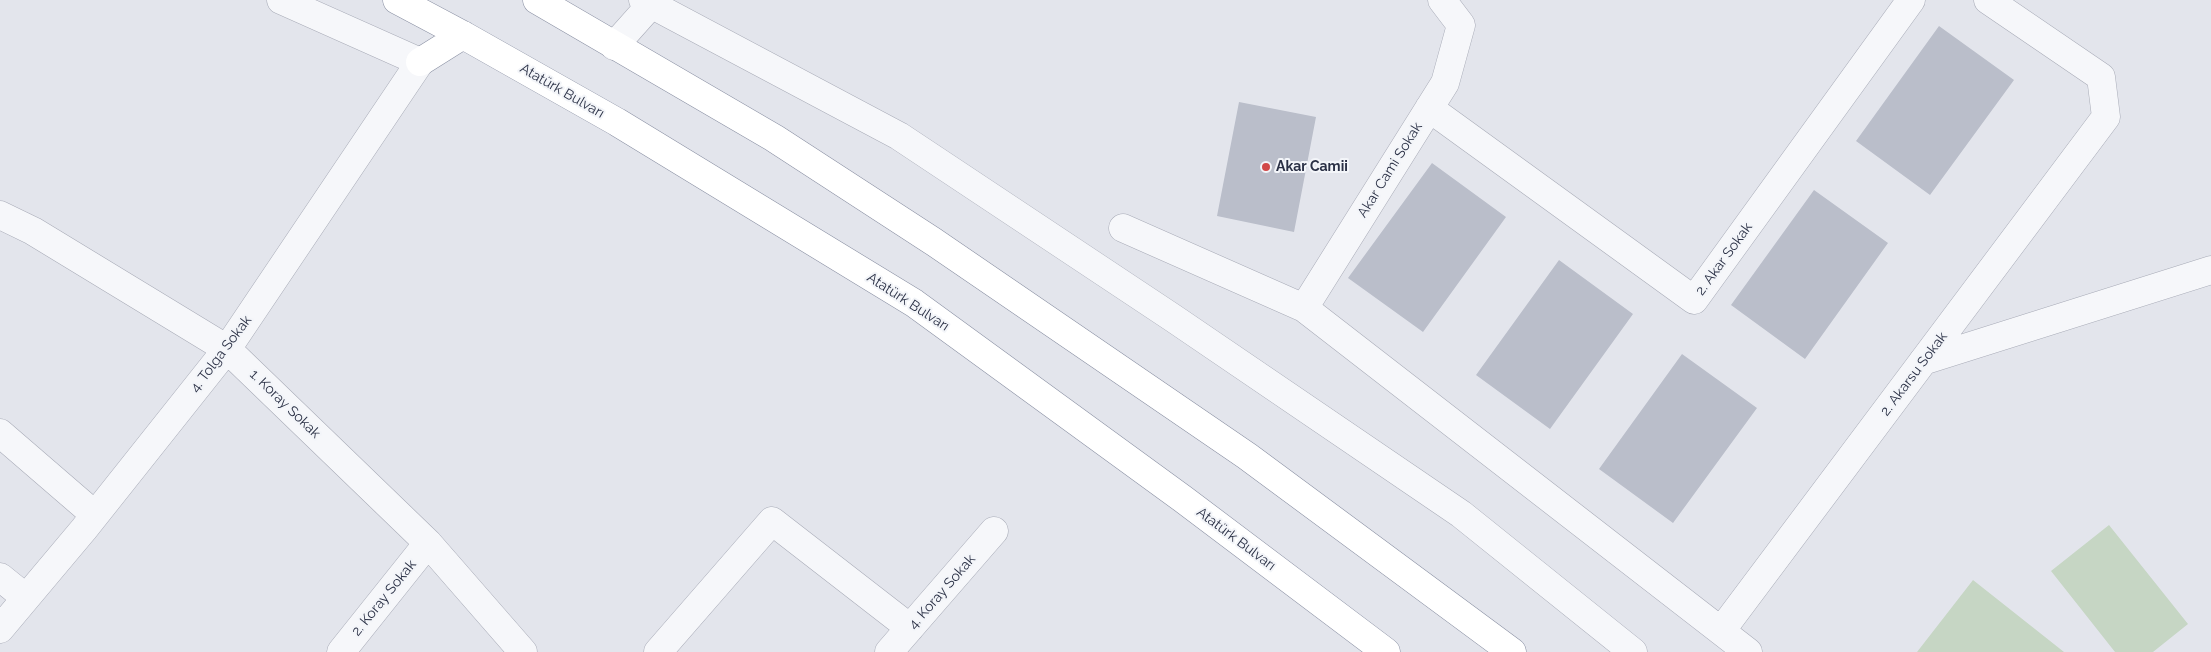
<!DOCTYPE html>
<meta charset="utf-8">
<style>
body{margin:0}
canvas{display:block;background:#e3e5ec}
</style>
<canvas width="2211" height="652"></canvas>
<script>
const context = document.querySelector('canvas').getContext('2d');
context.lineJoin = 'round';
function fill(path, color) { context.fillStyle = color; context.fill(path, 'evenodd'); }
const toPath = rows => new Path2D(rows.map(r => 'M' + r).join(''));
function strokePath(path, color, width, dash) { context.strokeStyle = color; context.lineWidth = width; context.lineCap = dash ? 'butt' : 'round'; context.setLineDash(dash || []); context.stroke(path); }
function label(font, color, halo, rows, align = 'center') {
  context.font = font + ' Raleway,sans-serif'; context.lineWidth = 4; context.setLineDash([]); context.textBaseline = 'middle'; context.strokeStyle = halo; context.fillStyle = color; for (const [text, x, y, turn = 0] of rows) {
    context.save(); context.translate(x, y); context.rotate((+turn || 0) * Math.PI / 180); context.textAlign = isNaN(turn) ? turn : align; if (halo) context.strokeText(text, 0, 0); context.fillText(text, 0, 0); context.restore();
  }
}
const green = toPath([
 [2109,525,2188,624,2153,652,2115,652,2051,571],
 [1973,580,2064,652,1917,652]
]);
const building = toPath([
 [1939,26,2014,80,1930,195,1856,141],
 [1239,102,1316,117,1294,232,1217,216],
 [1432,163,1506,217,1423,332,1348,278],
 [1814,190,1888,243,1805,359,1731,305],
 [1559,260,1633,314,1550,429,1476,375],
 [1682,354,1757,408,1673,523,1599,469]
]);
const street = toPath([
 [643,0,899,136,1173,318,1461,514,1633,652],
 [614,46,655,0],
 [1429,108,1694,300,1911,0],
 [0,215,33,231,227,349,428,543,523,652],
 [1123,228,1304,308,1748,652],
 [1304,308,1445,83,1461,25,1442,0],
 [1923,361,2211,270],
 [0,433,95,515],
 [0,577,26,598],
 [0,629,84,529,227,349,420,62,281,0],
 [1721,631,2106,117,2101,77,1988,0],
 [341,652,428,543],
 [658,652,772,521,910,628],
 [889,652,994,531]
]);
const highway = toPath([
 [397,0,463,35,617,122,914,303,1183,499,1386,652],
 [537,0,774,138,934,242,1247,456,1512,652],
 [420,62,463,35]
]);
const markers = [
 [1266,167,5,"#d14848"]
];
const streetNames = [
 ["Atatürk Bulvarı",562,91,30],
 ["Akar Cami Sokak",1390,170,-58],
 ["2. Akar Sokak",1724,259,-54],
 ["Atatürk Bulvarı",908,302,33],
 ["4. Tolga Sokak",221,354,-53],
 ["2. Akarsu Sokak",1914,374,-53],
 ["1. Koray Sokak",285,404,44],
 ["Atatürk Bulvarı",1236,539,37],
 ["4. Koray Sokak",942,592,-49],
 ["2. Koray Sokak",384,598,-51]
];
const poiNames = [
 ["Akar Camii",1276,167]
];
fill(green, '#c6d6c4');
fill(building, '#babeca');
strokePath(street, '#a8abb7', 29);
strokePath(highway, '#8a90a3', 29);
strokePath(street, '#f6f7fa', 28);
strokePath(highway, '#fff', 28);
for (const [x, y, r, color] of markers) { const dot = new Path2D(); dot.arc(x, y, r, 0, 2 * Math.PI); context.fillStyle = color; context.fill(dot); strokePath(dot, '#f3f5f9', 2); }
label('14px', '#2a3045', '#f3f5f9', streetNames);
label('bold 14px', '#2a3045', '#f3f5f9', poiNames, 'left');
</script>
